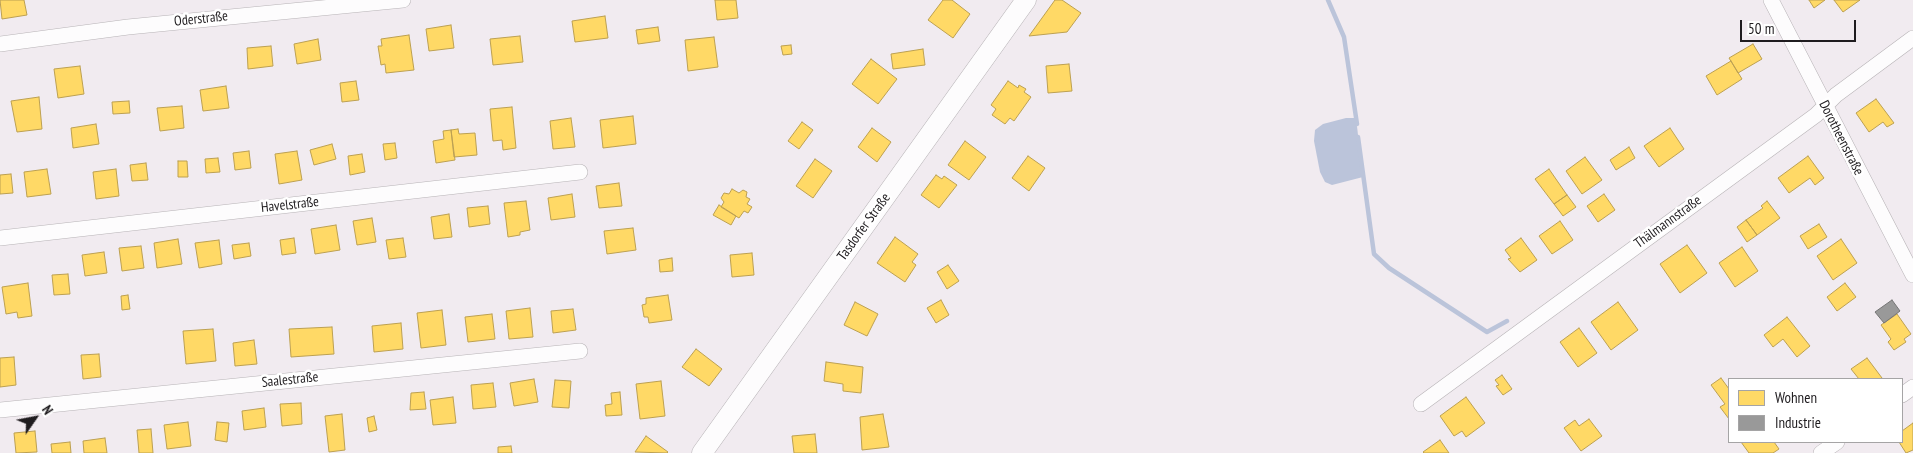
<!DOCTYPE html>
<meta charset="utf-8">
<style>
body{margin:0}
#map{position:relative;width:1913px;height:453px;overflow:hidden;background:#f1ebf0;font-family:"PT Sans Narrow",sans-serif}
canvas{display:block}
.legend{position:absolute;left:1728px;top:378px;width:175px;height:65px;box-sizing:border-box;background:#fff;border:1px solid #a5a4a5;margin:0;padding:6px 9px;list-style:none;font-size:15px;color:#1f1c1f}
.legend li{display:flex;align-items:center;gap:10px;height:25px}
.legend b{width:25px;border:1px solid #a5a4a5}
.north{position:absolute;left:10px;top:393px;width:50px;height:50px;-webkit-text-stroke:4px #fff;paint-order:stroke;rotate:57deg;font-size:14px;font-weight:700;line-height:20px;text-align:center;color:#1f1c1f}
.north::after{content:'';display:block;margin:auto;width:18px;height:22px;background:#1f1c1f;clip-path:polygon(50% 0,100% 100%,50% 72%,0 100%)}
.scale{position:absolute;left:1740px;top:20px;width:116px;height:22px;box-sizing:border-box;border:2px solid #1f1c1f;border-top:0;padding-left:6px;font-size:15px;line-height:18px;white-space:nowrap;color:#1f1c1f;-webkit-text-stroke:4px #fff;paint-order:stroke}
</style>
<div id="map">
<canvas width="1913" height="453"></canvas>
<ul class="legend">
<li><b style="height:14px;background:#ffd966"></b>Wohnen</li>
<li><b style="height:14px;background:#999"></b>Industrie</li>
</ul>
<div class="north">N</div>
<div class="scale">50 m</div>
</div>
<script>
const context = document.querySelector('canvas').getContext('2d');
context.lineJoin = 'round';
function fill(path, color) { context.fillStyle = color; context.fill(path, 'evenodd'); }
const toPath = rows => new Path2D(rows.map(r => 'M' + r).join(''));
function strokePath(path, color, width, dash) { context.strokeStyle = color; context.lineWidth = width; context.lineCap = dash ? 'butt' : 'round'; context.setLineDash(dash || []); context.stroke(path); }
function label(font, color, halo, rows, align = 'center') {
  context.font = font + ' "PT Sans Narrow",sans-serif'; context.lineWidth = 5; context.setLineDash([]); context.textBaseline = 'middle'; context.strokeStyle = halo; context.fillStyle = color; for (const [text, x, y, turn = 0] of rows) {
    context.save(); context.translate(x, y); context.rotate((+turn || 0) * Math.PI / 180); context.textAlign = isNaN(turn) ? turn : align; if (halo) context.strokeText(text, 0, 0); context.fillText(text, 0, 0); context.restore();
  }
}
const water = toPath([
 [1346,118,1356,118,1363,177,1332,185,1325,182,1320,172,1314,141,1315,130,1323,124]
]);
const homes = toPath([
 [0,0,24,0,27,15,2,19,0,0],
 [715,0,736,0,738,18,717,20,715,0],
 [943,0,952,0,970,14,953,38,928,20,943,0],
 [1055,0,1062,0,1081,13,1067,32,1029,36,1055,0],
 [1809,0,1825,0,1814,8,1809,0],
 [1834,0,1860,0,1843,12,1834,0],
 [605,16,608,38,575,42,572,21,605,16],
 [451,25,454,48,429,51,426,29,451,25],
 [658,27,660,41,638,44,636,30,658,27],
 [409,35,414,70,386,73,385,64,381,65,378,46,382,46,381,39,409,35],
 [520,36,523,62,493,65,490,39,520,36],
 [714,37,718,67,688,71,685,40,714,37],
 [318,39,321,60,297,64,294,44,318,39],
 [1753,44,1762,59,1738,73,1729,58,1753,44],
 [791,45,792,54,783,55,781,46,791,45],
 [271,46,273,66,248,69,247,48,271,46],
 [923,49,925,65,893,69,891,54,923,49],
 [871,59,897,79,878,104,852,84,871,59],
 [1731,61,1742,79,1717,95,1706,76,1731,61],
 [1069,64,1072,91,1048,93,1046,66,1069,64],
 [80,66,84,94,58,98,54,69,80,66],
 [356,81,359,100,342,102,340,83,356,81],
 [1008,81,1018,88,1019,85,1026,89,1024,92,1031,97,1014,121,1010,118,1005,124,992,115,996,109,991,105,1008,81],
 [226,86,229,108,203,111,200,90,226,86],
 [39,97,42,129,17,132,11,101,39,97],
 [1876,99,1894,123,1887,127,1883,122,1869,132,1856,113,1876,99],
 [129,101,130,113,113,114,112,102,129,101],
 [182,106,184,128,160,131,157,108,182,106],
 [512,107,516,148,503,150,502,140,493,141,490,109,512,107],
 [633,116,636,144,603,148,600,120,633,116],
 [571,118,575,147,553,149,550,121,571,118],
 [802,122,813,130,799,149,788,141,802,122],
 [96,124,99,144,73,148,71,128,96,124],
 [872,128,891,142,877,162,858,147,872,128],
 [1670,128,1684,149,1659,167,1644,146,1670,128],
 [458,129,459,134,475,133,477,155,454,157,451,130,458,129],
 [451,130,455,160,436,163,433,141,444,139,443,131,451,130],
 [965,141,986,157,969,180,948,165,965,141],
 [395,143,397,158,385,160,383,144,395,143],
 [332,144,336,159,314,165,310,150,332,144],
 [1629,147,1635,158,1616,170,1610,160,1629,147],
 [249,151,251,168,235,170,233,153,249,151],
 [297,151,302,180,279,184,275,154,297,151],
 [362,154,365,172,350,175,348,156,362,154],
 [1028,156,1045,168,1029,191,1012,178,1028,156],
 [1808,156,1824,178,1815,185,1810,178,1789,193,1778,178,1808,156],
 [1585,157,1602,180,1582,194,1566,171,1585,157],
 [218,158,220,172,206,173,205,159,218,158],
 [815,159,832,171,813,198,796,186,815,159],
 [178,161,187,161,188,177,178,177,178,161],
 [146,163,148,180,132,181,130,165,146,163],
 [47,169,51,194,27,197,24,172,47,169],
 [116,169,119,196,96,199,93,172,116,169],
 [1549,169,1567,195,1554,204,1535,179,1549,169],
 [11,174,13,193,0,194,0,175,11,174],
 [936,175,942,179,944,176,957,185,939,208,921,195,936,175],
 [619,183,622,206,599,208,596,186,619,183],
 [732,189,739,193,743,190,747,192,746,197,750,199,747,204,752,207,748,213,744,211,739,218,721,207,724,202,721,198,724,193,729,194,732,189],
 [572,194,575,217,551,220,548,198,572,194],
 [1604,194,1615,210,1598,222,1587,206,1604,194],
 [1567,195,1576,207,1563,216,1554,204,1567,195],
 [526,201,530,230,520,232,520,235,508,237,504,203,526,201],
 [1767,201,1780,218,1757,235,1746,220,1763,208,1761,206,1767,201],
 [719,205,736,216,731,225,713,215,719,205],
 [488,206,490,224,469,227,467,208,488,206],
 [449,214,452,237,434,239,431,217,449,214],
 [372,218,376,242,357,245,353,221,372,218],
 [1746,220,1757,235,1747,242,1737,227,1746,220],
 [1560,221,1573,240,1552,254,1539,236,1560,221],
 [1819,224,1827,237,1808,249,1800,236,1819,224],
 [336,225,340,250,315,254,311,229,336,225],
 [633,228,636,250,607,254,604,231,633,228],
 [895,237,918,254,912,262,916,265,905,282,877,263,895,237],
 [294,238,296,253,282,255,280,240,294,238],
 [403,238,406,257,389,259,386,240,403,238],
 [1521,238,1537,260,1520,272,1508,259,1511,258,1505,250,1521,238],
 [178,239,182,264,157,268,154,243,178,239],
 [1841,239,1857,263,1833,280,1817,256,1841,239],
 [219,240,222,264,199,268,195,243,219,240],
 [249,243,251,256,234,259,232,245,249,243],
 [1687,245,1707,273,1680,293,1660,264,1687,245],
 [141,246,144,268,122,271,119,248,141,246],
 [1742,247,1758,271,1735,287,1719,263,1742,247],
 [104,252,107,273,85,276,82,255,104,252],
 [752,253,754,275,732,277,730,255,752,253],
 [672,258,673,271,660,272,659,260,672,258],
 [948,265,959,281,947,289,937,272,948,265],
 [68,274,70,294,54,295,52,275,68,274],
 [28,283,32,316,18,318,17,312,6,314,2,287,28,283],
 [1845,283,1856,297,1837,311,1827,297,1845,283],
 [128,295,130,309,122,310,121,296,128,295],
 [668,295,672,320,649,323,648,317,644,317,642,305,646,304,646,298,668,295],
 [941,300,949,315,936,323,927,308,941,300],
 [855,302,878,314,867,336,844,325,855,302],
 [1618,302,1638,330,1611,350,1591,322,1618,302],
 [530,308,533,337,509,339,506,311,530,308],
 [573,309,576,330,553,333,551,311,573,309],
 [442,310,446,345,421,348,417,313,442,310],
 [492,314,495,339,468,342,465,317,492,314],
 [1897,314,1911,334,1904,339,1906,342,1894,350,1888,342,1891,339,1881,325,1897,314],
 [1787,317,1810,346,1797,357,1783,339,1773,347,1764,335,1787,317],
 [401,323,403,349,374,352,372,326,401,323],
 [332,327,334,354,291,357,289,329,332,327],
 [1579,328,1597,353,1578,367,1560,342,1579,328],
 [213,329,216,361,186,364,183,331,213,329],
 [254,340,257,364,235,366,233,343,254,340],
 [696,349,722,369,709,386,682,367,696,349],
 [99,354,101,377,83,379,81,355,99,354],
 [14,357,16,385,0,387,0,358,14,357],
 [1867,358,1882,378,1880,379,1859,379,1851,369,1867,358],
 [826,362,863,367,861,393,843,391,843,384,824,381,826,362],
 [1502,375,1512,389,1503,395,1496,386,1499,385,1495,380,1502,375],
 [1721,378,1729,389,1729,419,1720,407,1725,404,1711,385,1721,378],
 [534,379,538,402,514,406,510,383,534,379],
 [555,380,571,381,569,408,552,407,555,380],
 [661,381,665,416,640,419,636,384,661,381],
 [493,383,496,407,473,409,471,385,493,383],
 [424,392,426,409,410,410,411,393,424,392],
 [620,392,622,415,606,416,605,405,612,404,611,393,620,392],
 [453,397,456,423,433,425,430,400,453,397],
 [1466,397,1485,423,1466,437,1462,431,1454,436,1440,416,1466,397],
 [301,403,302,424,282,426,280,404,301,403],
 [264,408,266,427,244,430,242,411,264,408],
 [342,414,345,450,329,452,325,416,342,414],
 [883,414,889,447,862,450,860,417,883,414],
 [374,416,377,430,369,432,367,418,374,416],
 [1589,419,1602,436,1581,451,1564,428,1575,420,1579,426,1589,419],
 [188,422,191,446,167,449,164,425,188,422],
 [217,422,229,423,227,442,215,440,217,422],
 [1913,423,1913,450,1906,453,1899,442,1902,442,1902,431,1913,423],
 [151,429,153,453,139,453,137,430,151,429],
 [35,431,37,452,16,453,14,433,35,431],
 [815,434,817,453,794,453,792,436,815,434],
 [646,436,668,452,667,453,635,452,646,436],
 [105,438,107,453,84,453,83,441,105,438],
 [1440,440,1449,453,1424,453,1423,452,1440,440],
 [70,442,71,453,52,453,51,444,70,442],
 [1741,442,1774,442,1779,449,1773,453,1749,453,1741,442],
 [511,446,512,453,498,453,498,447,511,446]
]);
const industry = toPath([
 [1892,300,1900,311,1884,323,1875,312,1892,300]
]);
const stream = toPath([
 [1328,0,1344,37,1357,124],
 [1358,137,1374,254,1389,268,1487,332,1507,321]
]);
const minor = toPath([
 [1771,0,1913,275],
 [0,44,128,27,403,0],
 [0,238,580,172],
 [1902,395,1913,387],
 [1421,404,1816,115,1836,95,1913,38],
 [0,410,580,351],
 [1821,453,1837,442]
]);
const major = toPath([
 [702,453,1026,0]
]);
const streetNames = [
 ["Oderstraße",201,19,-6],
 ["Dorotheenstraße",1841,138,63],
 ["Havelstraße",290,205,-6],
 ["Thälmannstraße",1668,222,-36],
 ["Tasdorfer Straße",864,227,-54],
 ["Saalestraße",290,380,-6]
];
fill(water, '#bbc4da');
fill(homes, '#ffd966');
strokePath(homes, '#bca051', 1);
fill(industry, '#999');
strokePath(industry, '#747474', 1);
strokePath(stream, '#bbc4da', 4.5);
strokePath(minor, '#b7b3b6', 16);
strokePath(major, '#b7b3b6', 21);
strokePath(minor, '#fdfcfd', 15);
strokePath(major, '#fdfcfd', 20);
label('14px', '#1f1c1f', '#fff', streetNames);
</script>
